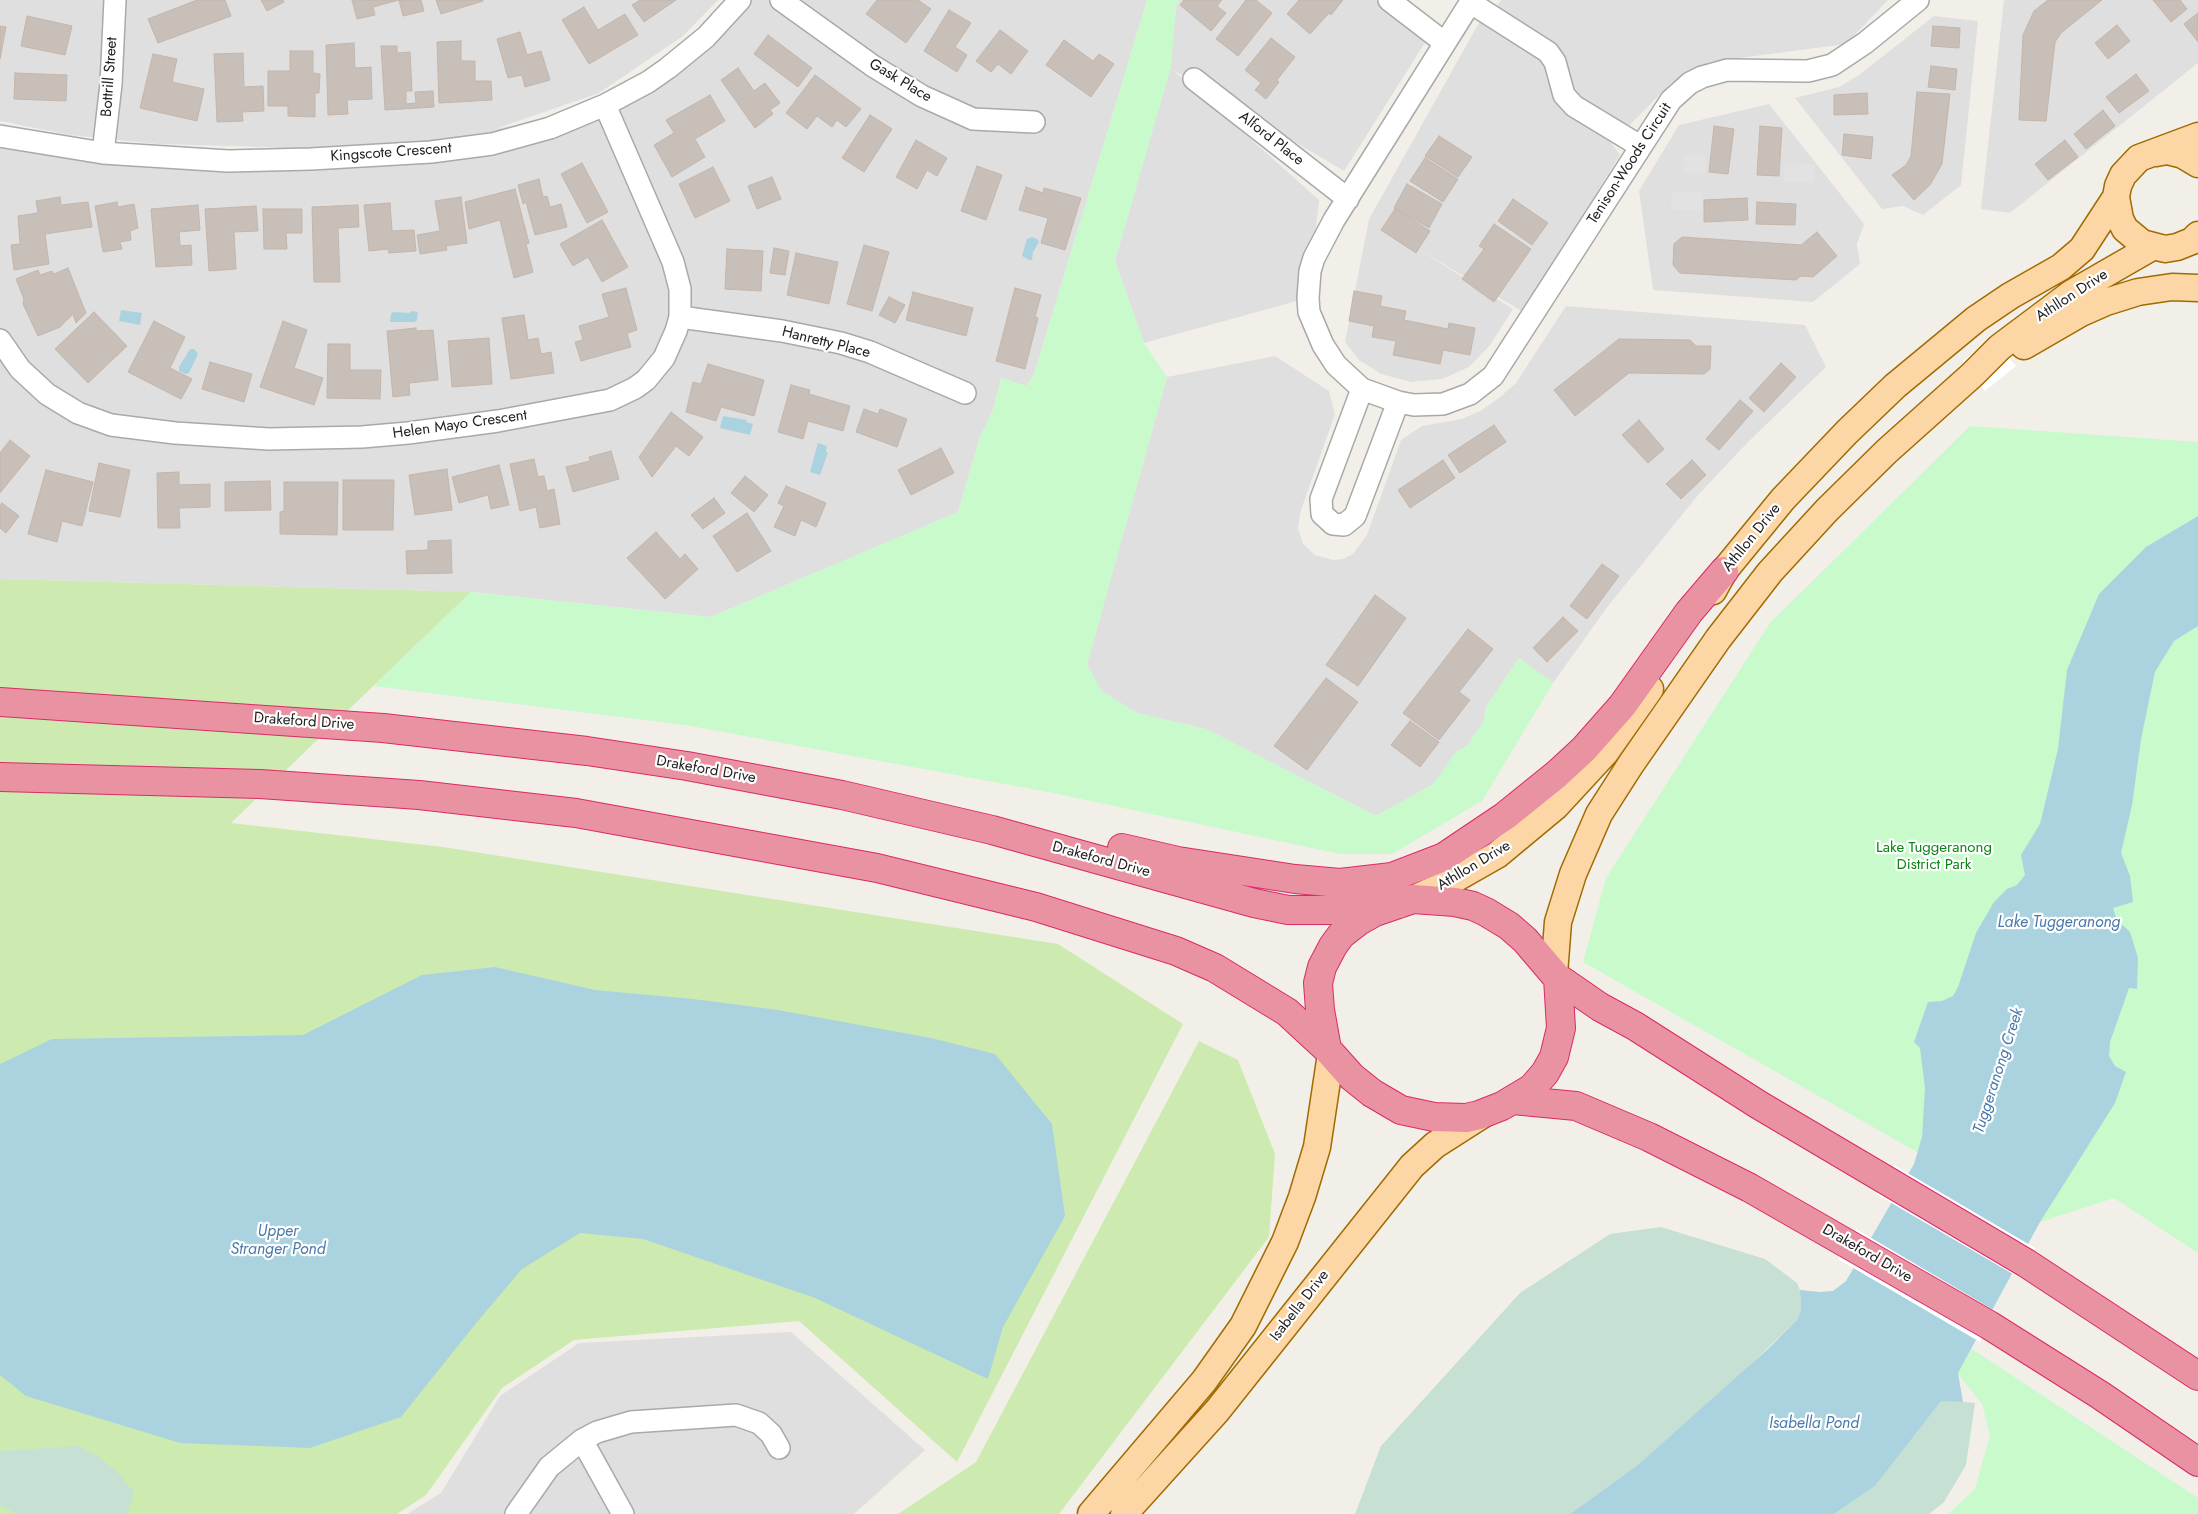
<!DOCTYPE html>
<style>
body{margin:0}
canvas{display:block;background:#f2efe9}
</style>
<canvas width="2198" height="1514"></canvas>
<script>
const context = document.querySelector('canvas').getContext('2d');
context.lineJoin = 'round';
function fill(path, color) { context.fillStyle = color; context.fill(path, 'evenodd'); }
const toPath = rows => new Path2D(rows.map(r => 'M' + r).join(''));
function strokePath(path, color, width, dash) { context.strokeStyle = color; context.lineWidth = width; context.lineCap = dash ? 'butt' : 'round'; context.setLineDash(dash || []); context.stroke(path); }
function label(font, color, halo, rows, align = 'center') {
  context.font = font + ' Jost,sans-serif'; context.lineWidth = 4.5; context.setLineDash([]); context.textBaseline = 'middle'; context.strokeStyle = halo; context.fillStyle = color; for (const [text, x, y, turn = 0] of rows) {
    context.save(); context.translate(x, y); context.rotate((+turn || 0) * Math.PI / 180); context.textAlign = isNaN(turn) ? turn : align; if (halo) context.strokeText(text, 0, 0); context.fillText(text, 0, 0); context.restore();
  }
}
const residential = toPath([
 [0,0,718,0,683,36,599,93,495,129,587,112,688,51,740,0,1147,0,1034,375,1026,386,1001,378,993,410,980,437,958,512,711,617,471,592,0,579,0,136,254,160,320,151,266,147,158,144,70,135,0,121],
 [1180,0,1395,0,1431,33,1344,171,1173,70,1319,200,1308,298,1144,343,1115,261,1170,67,1176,6],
 [1501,0,1888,0,1846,44,1709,62,1671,83,1621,134,1580,100,1620,155,1523,312,1412,245,1513,309,1490,345,1469,367,1442,379,1411,382,1381,374,1359,360,1345,342,1369,219,1480,21,1488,24,1558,73,1548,52,1491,16],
 [2004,0,2198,0,2198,63,2010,213,1981,209],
 [1934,16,1978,21,1961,185,1923,215,1903,206,1882,209,1795,98,1839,87,1859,75],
 [1769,104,1864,224,1857,244,1860,264,1813,302,1653,290,1639,191,1679,125],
 [1566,306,1805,325,1826,367,1749,441,1699,494,1608,606,1553,683,1519,658,1486,707,1484,721,1467,746,1456,752,1433,785,1376,816,1206,729,1137,713,1101,691,1087,664,1167,377,1275,356,1329,391,1335,414,1300,513,1298,528,1303,544,1315,555,1333,560,1343,559,1353,554,1367,535,1401,440,1422,426,1462,419,1482,410,1500,397,1516,383],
 [791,1332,925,1450,854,1514,407,1514,441,1493,500,1396,579,1343]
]);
const grass = toPath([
 [0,579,471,592,231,823,443,847,1058,944,1183,1024,957,1462,799,1321,574,1340,502,1388,426,1495,397,1514,0,1514],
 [1199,1041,1238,1060,1275,1154,1269,1237,1059,1514,898,1514,976,1462]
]);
const wetland = toPath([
 [1661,1227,1765,1259,1797,1283,1800,1290,1801,1310,1797,1320,1726,1388,1639,1464,1570,1514,1355,1514,1381,1446,1520,1293,1610,1234],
 [1941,1400,1975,1403,1966,1465,1944,1502,1929,1514,1834,1514,1875,1486],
 [79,1446,99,1457,117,1472,134,1492,127,1514,18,1514,0,1505,0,1451]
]);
const park = toPath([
 [1147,0,1180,0,1176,6,1171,67,1115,261,1144,343,1167,377,1087,665,1102,691,1137,713,1206,729,1376,816,1433,784,1456,752,1467,746,1484,721,1486,707,1519,658,1553,683,1482,801,1392,854,1340,854,1048,792,685,725,374,686,471,592,711,617,958,512,980,437,993,410,1001,378,1026,386,1034,375],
 [1970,426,2198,442,2198,1253,2114,1198,2040,1222,1583,962,1606,878,1770,623],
 [1972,1349,2198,1498,2198,1514,1948,1514,1975,1489,1990,1435,1982,1404,1957,1373]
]);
const parking = toPath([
 [1684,155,1706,155,1706,173,1683,173],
 [1785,163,1815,164,1814,183,1784,182],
 [1672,192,1703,193,1702,211,1671,209]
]);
const water = toPath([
 [1032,237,1037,239,1039,242,1033,252,1032,260,1029,260,1022,256,1027,239],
 [121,310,142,313,140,325,119,321],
 [412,311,418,312,417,320,415,322,390,322,391,314,393,312,409,313],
 [190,349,194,349,198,354,189,373,185,374,179,371,179,367],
 [723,416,747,420,746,422,753,424,750,435,720,428],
 [818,443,827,446,826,452,828,452,820,475,810,472],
 [2198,516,2198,626,2174,641,2155,672,2141,739,2132,805,2121,853,2130,876,2133,902,2113,908,2117,920,2130,932,2138,958,2137,989,2129,988,2110,1042,2109,1056,2115,1066,2126,1072,2115,1103,2040,1222,1958,1373,1963,1402,1941,1401,1875,1486,1834,1514,1570,1514,1639,1464,1769,1348,1797,1320,1801,1310,1800,1290,1820,1292,1833,1291,1846,1281,1914,1164,1922,1137,1925,1088,1920,1048,1914,1042,1928,1002,1942,1001,1953,996,1958,987,1976,933,1994,902,2007,889,2017,885,2025,875,2021,855,2040,824,2058,749,2067,670,2099,594,2146,547],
 [495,967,595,990,693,999,778,1010,931,1038,995,1054,1052,1124,1065,1216,1003,1327,988,1379,815,1298,643,1239,580,1233,522,1269,477,1322,401,1417,310,1448,180,1443,26,1396,0,1375,0,1064,52,1039,303,1035,422,975]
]);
const pier = toPath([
 [1992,337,2016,366,1985,391,1962,362],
 [1894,1165,2035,1248,2018,1277,1876,1194],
 [1856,1229,1997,1312,1980,1342,1838,1259]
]);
const building = toPath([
 [197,0,225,0,231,16,158,43,148,19,197,0],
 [261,0,283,0,284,2,267,11,261,0],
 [352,0,421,0,424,11,403,16,399,0,373,7,375,15,357,19,352,0],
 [436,0,483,0,483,1,441,14,436,0],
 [640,0,676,0,644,22,632,5,640,0],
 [877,0,918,0,931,9,906,43,866,14,877,0],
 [1184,0,1222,0,1217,6,1226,13,1211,31,1180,5,1184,0],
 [1246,0,1256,0,1272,13,1238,56,1216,39,1246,0],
 [1299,0,1343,0,1331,15,1329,13,1310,34,1287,14,1299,0],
 [2048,0,2102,0,2061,33,2055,42,2046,121,2019,120,2023,35,2034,11,2048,0],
 [2153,0,2180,0,2187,9,2171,22,2153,0],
 [584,7,598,30,625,14,638,35,589,64,562,20,584,7],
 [949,10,971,23,955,47,967,55,957,72,924,51,949,10],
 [2198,13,2198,42,2184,24,2198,13],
 [27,16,72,26,65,55,21,46,27,16],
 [2117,25,2130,41,2108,59,2095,43,2117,25],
 [0,26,6,27,0,59,0,26],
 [1933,26,1960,28,1959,48,1931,46,1933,26],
 [1000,30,1028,51,1011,74,998,64,991,72,976,61,1000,30],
 [520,32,527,55,541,51,550,80,525,87,522,75,508,78,497,39,520,32],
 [768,35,812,68,798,87,754,54,768,35],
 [1271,38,1295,57,1277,80,1279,82,1266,99,1255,90,1261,83,1245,70,1271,38],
 [1064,40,1093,61,1099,54,1114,64,1091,97,1046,65,1064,40],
 [461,41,461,61,475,61,475,81,491,81,492,100,439,103,437,42,461,41],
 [354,43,355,68,371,67,372,99,347,100,348,114,328,115,326,45,354,43],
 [381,46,397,46,397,53,410,52,412,91,406,91,406,104,416,103,415,92,433,91,434,107,385,110,381,46],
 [290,51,313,51,313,73,320,74,319,93,315,93,315,117,288,116,288,106,268,106,268,71,290,71,290,51],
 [243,53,244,87,263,86,264,111,242,112,243,121,217,122,214,54,243,53],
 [153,54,177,59,172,82,204,89,197,121,140,108,153,54],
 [1931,66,1957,69,1955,90,1928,87,1931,66],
 [738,68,754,91,765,83,780,103,770,110,773,114,755,128,721,80,738,68],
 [15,73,67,75,66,101,14,99,15,73],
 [2136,74,2149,91,2119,113,2106,97,2136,74],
 [815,75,861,109,846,127,837,120,832,127,817,116,807,129,786,113,815,75],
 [1917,92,1950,94,1942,164,1930,185,1914,200,1892,175,1906,165,1911,156,1917,92],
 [1867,93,1868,114,1834,115,1834,95,1867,93],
 [710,95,725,121,695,139,705,157,672,177,654,145,674,133,666,120,710,95],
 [2103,110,2115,126,2086,149,2074,134,2103,110],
 [870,115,892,129,864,172,842,158,870,115],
 [1714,126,1734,129,1728,174,1709,172,1714,126],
 [1760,126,1782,128,1779,176,1757,175,1760,126],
 [1844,134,1873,137,1871,159,1842,155,1844,134],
 [1439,136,1472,157,1458,177,1425,156,1439,136],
 [916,140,947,158,937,176,927,170,917,189,896,177,916,140],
 [2065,140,2078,157,2048,180,2035,164,2065,140],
 [1425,158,1458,179,1443,202,1410,181,1425,158],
 [582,163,608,212,587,223,561,174,582,163],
 [977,166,1002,175,986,220,961,211,977,166],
 [713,167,730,201,695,218,679,184,713,167],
 [772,177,781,199,757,209,748,186,772,177],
 [539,179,543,197,547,196,550,207,561,204,567,227,535,235,526,202,523,204,518,185,539,179],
 [1407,184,1442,204,1429,228,1394,208,1407,184],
 [1026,187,1043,193,1044,188,1081,198,1065,250,1041,243,1048,218,1019,210,1026,187],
 [515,189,529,243,526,244,533,272,514,278,500,220,469,229,465,202,515,189],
 [60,197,61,205,88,202,92,227,45,234,49,264,14,270,11,245,20,244,18,216,38,213,36,201,60,197],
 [461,197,467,243,446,246,447,250,420,254,417,235,440,231,435,201,461,197],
 [1747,198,1748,220,1704,222,1704,200,1747,198],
 [1513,199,1548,223,1532,245,1498,221,1513,199],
 [117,202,118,207,134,204,138,228,130,231,131,240,120,242,122,249,103,252,95,206,117,202],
 [1757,202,1796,204,1795,225,1756,224,1757,202],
 [390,203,392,231,414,230,416,251,389,253,388,249,369,251,364,205,390,203],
 [198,205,200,230,179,232,180,246,191,245,192,265,156,267,151,209,198,205],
 [358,205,359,227,338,228,340,282,314,282,312,207,358,205],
 [256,206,258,231,234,232,236,269,209,271,205,209,256,206],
 [263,209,302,209,302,233,286,233,287,249,264,249,263,209],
 [1395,209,1430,231,1416,253,1381,230,1395,209],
 [602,220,628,267,602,282,588,257,573,266,560,244,602,220],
 [1494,224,1531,249,1494,302,1462,279,1484,249,1479,246,1494,224],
 [1817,232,1837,256,1813,277,1801,276,1796,280,1680,273,1673,265,1674,244,1682,237,1801,245,1817,232],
 [864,245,889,252,872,311,847,304,864,245],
 [774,248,789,251,785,275,770,273,774,248],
 [727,249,763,251,761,291,725,289,727,249],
 [796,253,838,262,829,304,787,295,796,253],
 [68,268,86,313,76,323,73,314,60,327,38,336,23,304,24,299,16,279,38,270,40,275,52,271,54,274,68,268],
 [626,288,637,330,627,333,631,347,581,361,575,342,583,340,579,326,609,317,602,294,626,288],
 [1015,288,1041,295,1035,317,1038,318,1025,369,996,361,1015,288],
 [1354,291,1382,296,1380,306,1406,311,1404,320,1448,329,1449,323,1475,328,1470,355,1443,350,1440,364,1393,355,1396,341,1372,337,1374,326,1349,321,1354,291],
 [913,292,973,308,966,336,906,320,913,292],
 [889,297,905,305,895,323,879,315,889,297],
 [94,312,127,346,88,383,55,349,94,312],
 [524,315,528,340,538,338,541,354,551,352,554,373,511,379,502,318,524,315],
 [154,321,185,337,170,368,192,379,181,399,128,372,154,321],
 [283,321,307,330,294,368,323,378,314,405,260,387,283,321],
 [416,328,416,331,433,330,438,380,409,383,410,395,393,397,387,331,416,328],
 [489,338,492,384,452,387,448,341,489,338],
 [1619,339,1690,340,1696,346,1711,346,1710,369,1704,374,1629,373,1575,416,1554,390,1619,339],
 [328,344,350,344,350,370,381,370,380,399,327,398,328,344],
 [210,362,252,374,244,402,202,389,210,362],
 [1781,363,1796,377,1764,412,1749,398,1781,363],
 [708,364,764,380,754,416,721,407,716,421,686,412,693,382,701,384,708,364],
 [791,385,810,390,809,394,850,406,843,431,808,421,803,439,778,432,791,385],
 [1740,400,1753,411,1719,450,1706,439,1740,400],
 [864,409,878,414,880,409,907,419,897,447,856,432,864,409],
 [671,412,703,437,689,456,676,446,652,477,639,457,671,412],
 [1639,420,1664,449,1648,463,1622,435,1639,420],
 [1494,425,1506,442,1460,473,1448,455,1494,425],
 [10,440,30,456,0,493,0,453,10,440],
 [941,448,954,473,911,495,898,470,941,448],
 [611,451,619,479,573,492,566,467,590,461,589,457,611,451],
 [534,459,538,477,544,476,547,491,554,489,560,524,540,528,536,507,520,511,510,464,534,459],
 [1443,460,1455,478,1410,508,1398,490,1443,460],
 [1692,460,1706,475,1681,499,1666,484,1692,460],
 [99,463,130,470,120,517,89,511,99,463],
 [499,465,509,505,491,509,488,495,459,503,452,477,499,465],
 [447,469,452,510,415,515,409,475,447,469],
 [46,470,93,482,82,526,62,521,57,542,28,534,46,470],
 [179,472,179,485,210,484,210,507,179,508,180,528,158,528,157,473,179,472],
 [745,476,768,495,754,512,731,493,745,476],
 [343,480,394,480,393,530,343,530,343,480],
 [270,481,271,510,225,511,225,482,270,481],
 [284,482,338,482,337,535,280,534,280,512,284,511,284,482],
 [786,486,826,503,816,527,801,520,795,536,774,527,784,506,778,503,786,486],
 [714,498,725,513,703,529,691,515,714,498],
 [2,503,19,516,6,533,0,528,0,506,2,503],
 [747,513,771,551,737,572,713,536,747,513],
 [656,532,680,559,685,554,698,569,665,599,627,558,656,532],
 [451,540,452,573,407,574,406,551,428,550,428,541,451,540],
 [1602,564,1619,576,1587,619,1570,606,1602,564],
 [1375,595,1406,618,1358,686,1326,665,1375,595],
 [1563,617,1578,631,1547,662,1533,648,1563,617],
 [1468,629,1493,649,1459,692,1470,700,1439,740,1403,713,1468,629],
 [1326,678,1358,702,1307,770,1274,746,1326,678],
 [1410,721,1439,742,1420,767,1391,745,1410,721]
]);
const minor = toPath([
 [781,0,873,66,922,96,973,119,1034,122],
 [1389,0,1445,43],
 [1472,0,1334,220,1314,258,1310,271,1308,298,1309,312,1323,345,1336,365,1362,389,1398,402,1414,405,1443,404,1470,394,1493,376,1671,100,1690,83,1702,77,1727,70,1808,71,1832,65,1865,43,1918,0],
 [1471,3,1548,52,1555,62,1564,95,1574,106,1640,146],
 [1194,79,1348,199],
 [0,136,103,153,228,161,311,159,431,152,492,144,550,128,605,105,648,82,668,68,706,37,740,0],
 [103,153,111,84,115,0],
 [680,317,782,331,841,343,870,352,965,393],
 [0,340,20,369,47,394,78,413,111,425,175,433,269,439,362,437,408,433,498,421,610,400,635,388,646,380,664,358,676,331,680,317,680,289,673,262,605,105],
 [1362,389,1321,499,1322,514,1333,524,1344,525,1355,516,1398,402],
 [582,1440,623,1514],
 [516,1514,549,1467,582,1440,597,1432,631,1422,736,1415,759,1423,771,1434,779,1448]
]);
const major = toPath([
 [2198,136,2139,158,2123,175,2118,186,2116,197,2120,219,2125,229,2142,243,2165,249,2177,247,2192,241,2198,235],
 [2156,153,2167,151,2183,155,2198,164],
 [2024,346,2081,313,2106,302,2138,292,2172,287,2198,288],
 [1713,591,1724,571,1783,499,1847,432,1895,386,1976,319,2010,296,2061,267,2082,249,2116,197],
 [1413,899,1446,884,1497,855,1556,806,1605,753,1650,689],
 [1558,978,1554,974,1558,922,1573,874,1599,814,1631,764,1718,639,1770,572,1827,510,1887,451,1972,375,2000,347,2072,293,2152,247],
 [1091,1514,1204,1381,1243,1326,1285,1242,1302,1197,1317,1147,1331,1054],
 [1124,1514,1217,1411,1412,1166,1435,1145,1485,1113]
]);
const highway = toPath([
 [0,702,383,728,587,751,687,766,842,795,992,830,1254,903,1288,910,1338,910,1399,904],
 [0,777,260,784,419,795,576,813,877,868,1036,907,1176,951,1215,968,1287,1012,1327,1049],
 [1122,848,1178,861,1295,879,1340,883,1392,877,1444,857,1505,816,1557,774,1584,749,1622,706,1689,612,1724,571],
 [1554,974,1525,940,1509,926,1486,912,1473,906,1455,902,1413,899,1375,912,1359,921,1341,935,1333,946,1322,967,1318,983,1320,1010,1327,1049,1352,1077,1372,1093,1401,1110,1434,1117,1466,1118,1479,1115,1502,1106,1532,1088,1545,1073,1554,1057,1561,1028,1558,978],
 [1558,978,1600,1007,1635,1026,1759,1105,2026,1263,2198,1376],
 [1513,1100,1576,1106,1649,1137,1750,1188,1989,1325,2100,1395,2198,1462]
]);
const streetNames = [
 ["Bottrill Street",110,77,-86],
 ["Gask Place",900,81,31],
 ["Alford Place",1271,139,38],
 ["Kingscote Crescent",391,153,-4],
 ["Tenison-Woods Circuit",1630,164,-57],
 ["Athllon Drive",2072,296,-33],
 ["Hanretty Place",826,343,14],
 ["Helen Mayo Crescent",460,425,-8],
 ["Athllon Drive",1752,538,-51],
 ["Drakeford Drive",304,722,4],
 ["Drakeford Drive",706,770,10],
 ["Drakeford Drive",1101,860,15],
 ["Athllon Drive",1474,866,-31],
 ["Drakeford Drive",1867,1254,30],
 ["Isabella Drive",1300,1306,-52]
];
const parkNames = [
 ["Lake Tuggeranong",1934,848],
 ["District Park",1934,865]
];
const waterNames = [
 ["Lake Tuggeranong",2059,923],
 ["Tuggeranong Creek",1999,1071,-72],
 ["Upper",278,1232],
 ["Stranger Pond",278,1250],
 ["Isabella Pond",1814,1424]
];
fill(residential, '#e0dfdf');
fill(grass, '#cdebb0');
fill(wetland, '#c6e0d4');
fill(park, '#c8facc');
fill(parking, '#e2e2e2');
fill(water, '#aad3df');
fill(pier, '#fff');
fill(building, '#c7bfb8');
strokePath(building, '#c4b6ab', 1);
strokePath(minor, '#a9a9a9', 24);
strokePath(major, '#a06b00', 29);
strokePath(highway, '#dc2a67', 30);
strokePath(minor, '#fff', 21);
strokePath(major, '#fcd6a4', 26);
strokePath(highway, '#e892a2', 28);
label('15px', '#222', '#fff', streetNames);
label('15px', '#0c8416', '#fff', parkNames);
label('italic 16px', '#4a7aab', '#fff', waterNames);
</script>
